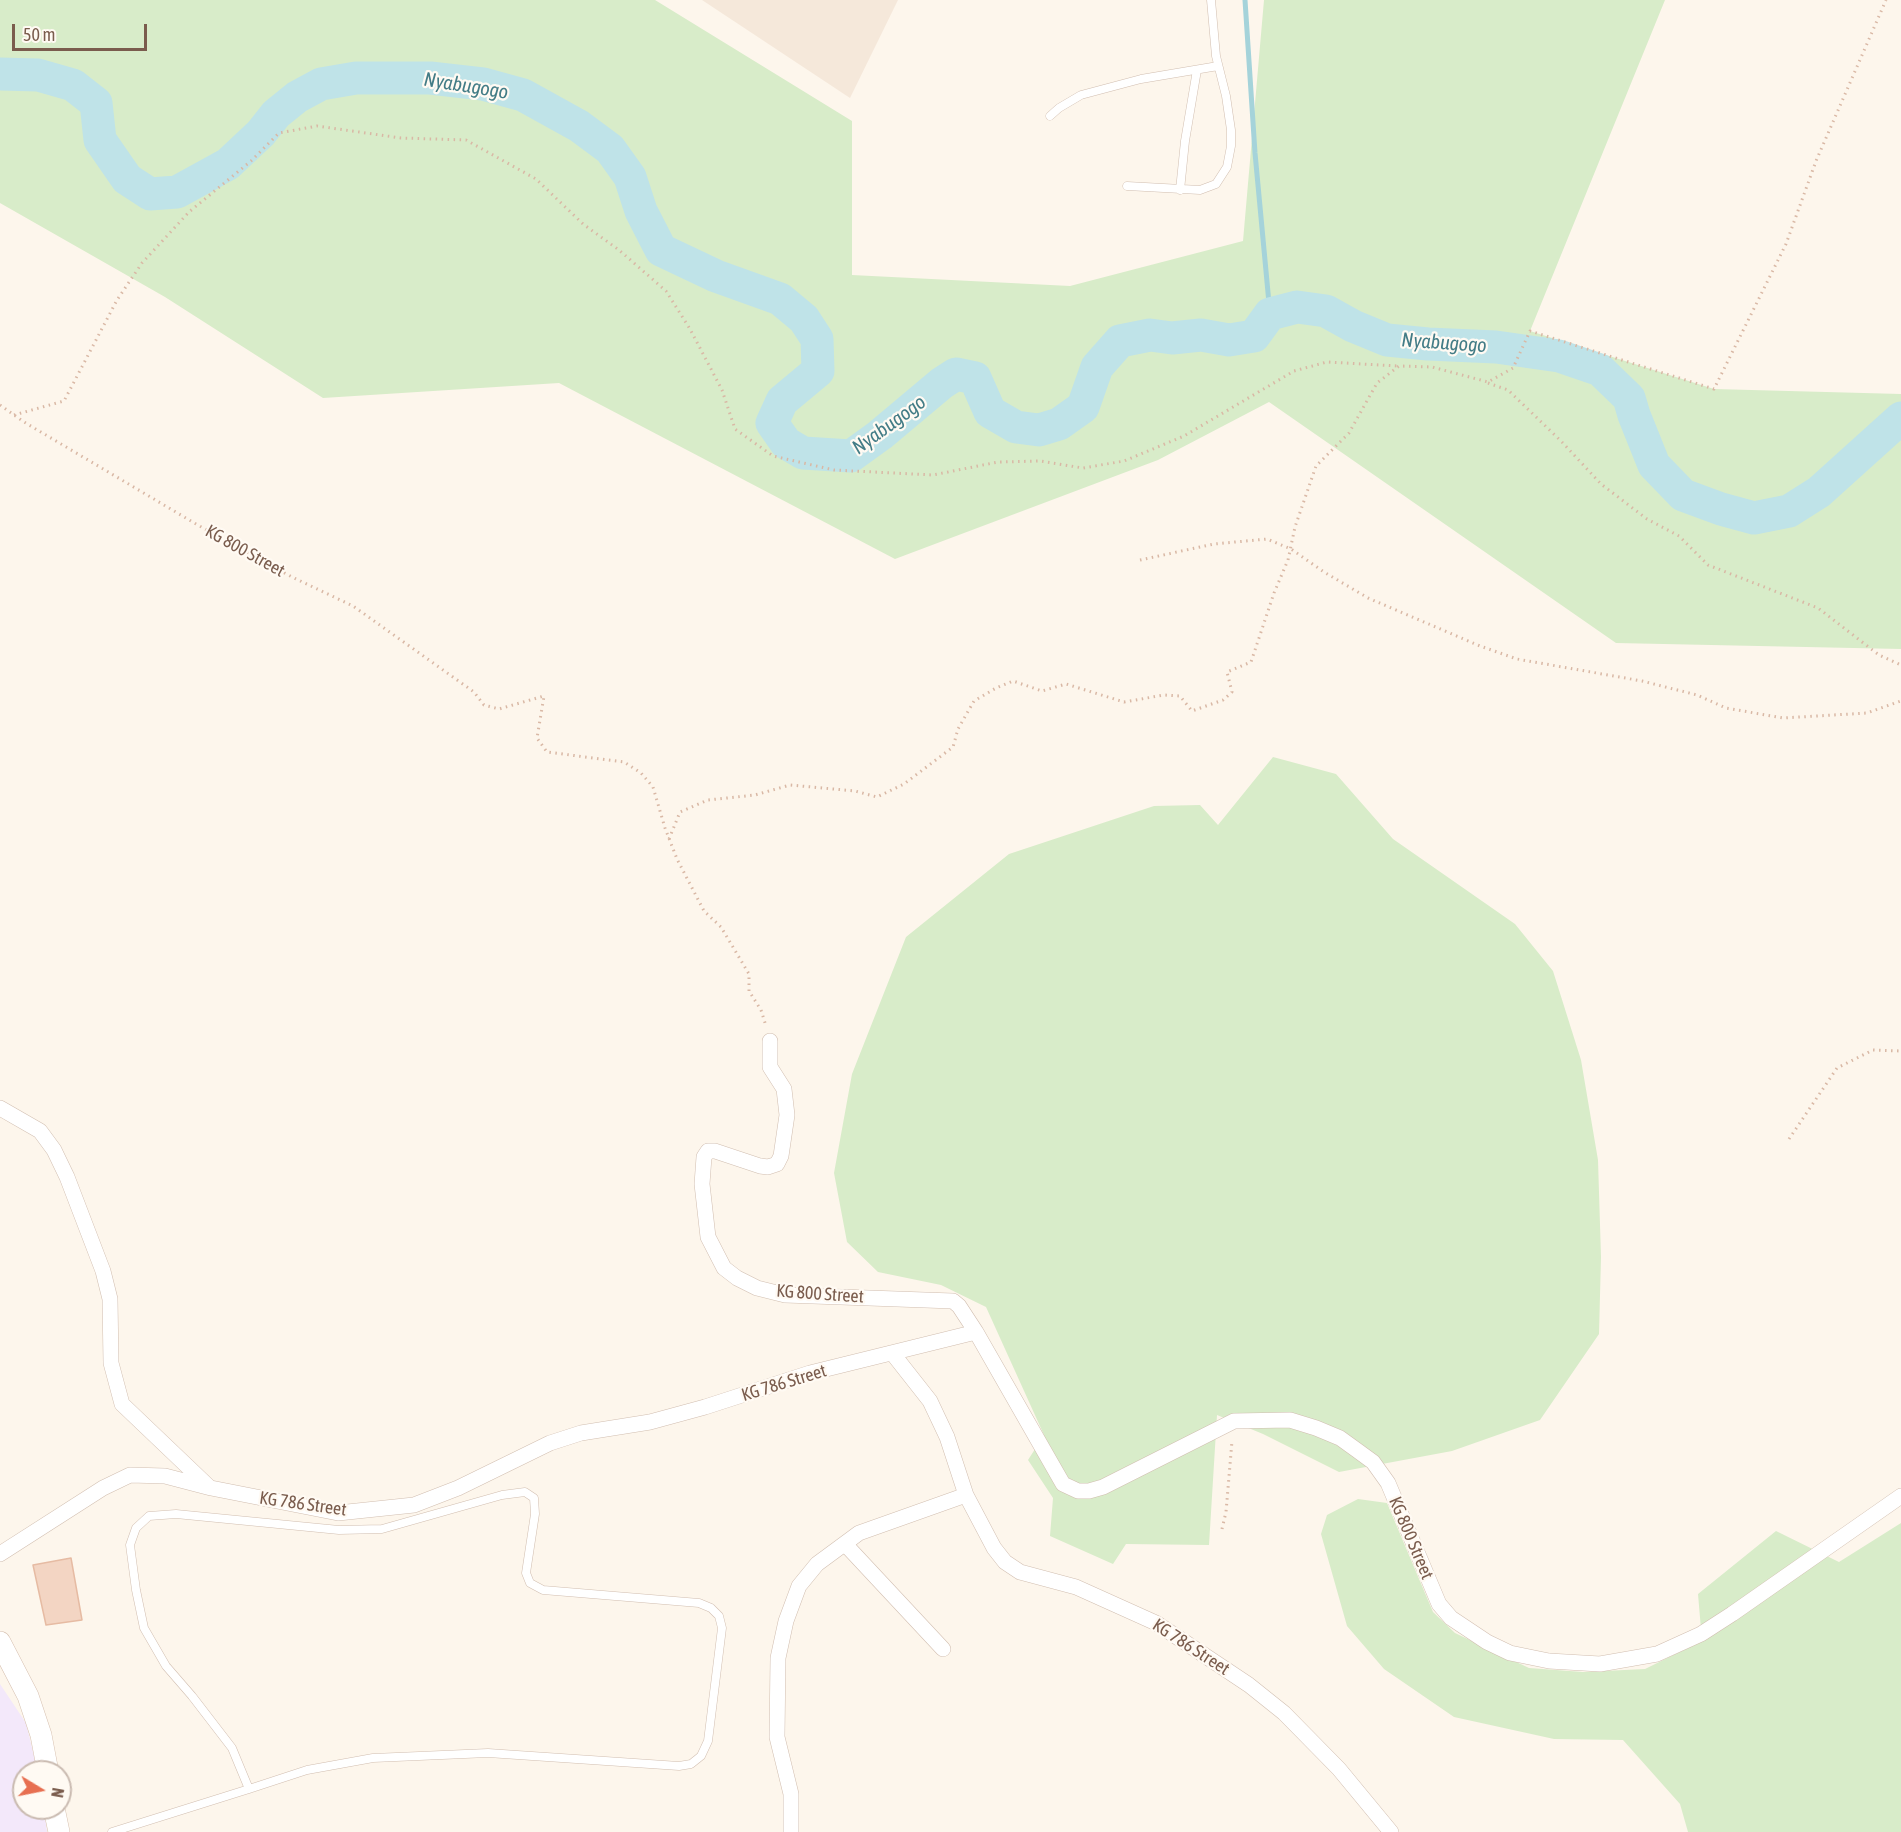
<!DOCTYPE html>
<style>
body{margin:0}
#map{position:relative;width:1901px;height:1832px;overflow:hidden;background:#fdf6ec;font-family:"Asap Condensed",sans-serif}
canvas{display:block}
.north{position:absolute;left:12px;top:1760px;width:60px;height:60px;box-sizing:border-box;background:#fffaf3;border:2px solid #cabbb1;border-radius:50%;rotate:100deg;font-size:16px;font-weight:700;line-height:24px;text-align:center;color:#7a5c4d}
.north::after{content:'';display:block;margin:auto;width:21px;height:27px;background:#e76f51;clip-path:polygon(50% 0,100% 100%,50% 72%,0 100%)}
.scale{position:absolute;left:12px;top:24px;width:135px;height:27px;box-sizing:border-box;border:3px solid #7a5c4d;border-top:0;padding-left:8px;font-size:18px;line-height:21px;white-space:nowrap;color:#7a5c4d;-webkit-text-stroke:4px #fffaf3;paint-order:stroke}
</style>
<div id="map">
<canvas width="1901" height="1832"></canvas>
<div class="north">N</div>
<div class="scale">50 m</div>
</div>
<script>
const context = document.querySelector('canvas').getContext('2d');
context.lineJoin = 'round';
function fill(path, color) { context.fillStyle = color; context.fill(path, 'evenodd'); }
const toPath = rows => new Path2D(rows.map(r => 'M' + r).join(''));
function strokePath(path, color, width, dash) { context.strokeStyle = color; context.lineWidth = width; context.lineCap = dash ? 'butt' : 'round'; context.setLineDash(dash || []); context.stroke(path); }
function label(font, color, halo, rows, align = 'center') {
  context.font = font + ' "Asap Condensed",sans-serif'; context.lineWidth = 4.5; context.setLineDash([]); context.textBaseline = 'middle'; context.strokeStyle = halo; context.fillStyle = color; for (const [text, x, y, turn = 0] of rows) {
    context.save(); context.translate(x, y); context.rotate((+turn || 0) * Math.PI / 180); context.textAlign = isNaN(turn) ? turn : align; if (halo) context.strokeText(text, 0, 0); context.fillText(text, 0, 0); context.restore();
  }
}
const residential = toPath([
 [702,0,898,0,850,98]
]);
const education = toPath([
 [0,1684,26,1723,38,1772,24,1772,24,1808,44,1808,47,1832,0,1832]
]);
const green = toPath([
 [0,0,655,0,852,121,852,275,1070,286,1243,241,1264,0,1665,0,1530,331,1714,389,1901,394,1901,649,1616,643,1269,402,1158,460,895,559,559,383,323,398,165,297,0,203],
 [1273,757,1336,774,1393,839,1515,924,1553,971,1581,1060,1598,1160,1601,1257,1599,1334,1540,1420,1452,1451,1339,1472,1263,1434,1217,1415,1209,1545,1126,1544,1113,1564,1050,1536,1053,1498,1028,1460,1044,1435,986,1307,941,1285,878,1272,847,1242,834,1173,852,1074,906,937,1009,854,1154,806,1200,805,1218,825],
 [1358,1499,1387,1503,1433,1612,1455,1633,1529,1668,1583,1672,1645,1669,1702,1641,1698,1594,1776,1531,1839,1562,1901,1523,1901,1832,1688,1832,1680,1804,1623,1740,1554,1739,1454,1717,1384,1669,1347,1626,1321,1534,1327,1515]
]);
const stream = toPath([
 [1245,0,1255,153,1270,314]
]);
const river = toPath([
 [0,74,38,75,73,85,96,103,100,140,127,179,150,194,177,192,228,164,261,133,276,114,297,97,321,84,356,78,430,78,483,84,523,95,579,126,610,149,630,177,641,211,661,250,716,276,780,299,804,319,817,339,818,371,782,401,772,423,786,443,803,453,851,456,880,435,942,383,956,374,975,378,990,412,1016,427,1039,430,1059,424,1083,407,1097,367,1120,341,1150,335,1172,338,1201,335,1229,340,1254,336,1270,314,1297,307,1326,311,1353,326,1387,340,1428,344,1496,347,1559,356,1600,370,1629,398,1634,415,1654,465,1683,495,1721,509,1754,518,1789,511,1819,492,1901,418]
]);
const building = toPath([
 [71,1558,82,1620,46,1625,33,1565,71,1558]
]);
const path = toPath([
 [1488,383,1508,390,1561,441,1601,484,1647,519,1679,536,1708,565,1818,608,1879,655,1901,665],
 [0,405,24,422,196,524,292,577,353,606,474,692,484,705,499,709,544,696,537,738,547,752,624,762,641,773,653,787,665,828,677,859,704,911,721,927,749,974,749,991,761,1010,766,1026],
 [14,415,64,401,117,300,142,263,189,212,251,161,279,133,317,126,401,138,466,140,536,179,583,224,619,250,666,291,690,329,722,390,735,429,773,456,834,470,933,475,998,462,1040,461,1083,468,1124,461,1184,436,1294,371,1327,362,1398,366],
 [1140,560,1214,544,1267,539,1291,549,1324,572,1368,598,1480,646,1517,659,1642,681,1697,695,1726,708,1783,718,1867,713,1901,701],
 [669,839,680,812,708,800,755,795,790,785,855,791,877,797,904,784,953,747,958,729,974,701,996,688,1013,681,1042,691,1066,684,1124,702,1164,695,1180,696,1192,711,1223,700,1232,692,1227,672,1251,662,1274,593,1288,560,1295,527,1316,466,1349,433,1377,383,1399,366,1432,367,1488,382,1513,368,1530,331,1714,389,1786,244,1816,161,1886,0],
 [1789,1139,1837,1068,1873,1050,1901,1051],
 [1222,1529,1226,1512,1232,1441]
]);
const lane = toPath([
 [1050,116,1059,108,1081,95,1141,79,1218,66],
 [1127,186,1200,190,1216,184,1227,167,1231,146,1231,130,1226,96,1216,56,1211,0],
 [1180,190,1185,141,1197,70],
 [112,1832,249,1789,307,1770,373,1758,488,1753,679,1766,691,1764,701,1756,708,1741,722,1628,719,1616,711,1608,699,1603,543,1590,530,1583,526,1573,535,1514,534,1498,525,1492,502,1495,382,1529,339,1530,176,1514,149,1516,136,1528,130,1545,136,1590,144,1628,166,1666,192,1696,232,1748,249,1789]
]);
const street = toPath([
 [770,1041,770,1067,784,1089,787,1115,781,1156,777,1164,768,1167,760,1166,715,1151,708,1151,704,1157,702,1184,708,1237,724,1268,737,1278,757,1288,785,1295,953,1301,959,1306,976,1332,1063,1484,1078,1491,1089,1491,1103,1487,1234,1421,1290,1420,1316,1428,1340,1438,1358,1451,1373,1462,1388,1483,1439,1604,1451,1618,1487,1642,1510,1653,1549,1661,1600,1664,1657,1654,1701,1634,1732,1614,1901,1496],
 [0,1108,40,1131,54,1150,67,1177,103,1271,110,1299,111,1363,122,1404,208,1486],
 [893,1354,930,1401,947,1437,966,1495,994,1548,1005,1562,1020,1572,1076,1587,1156,1623,1249,1685,1284,1713,1339,1769,1391,1832],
 [845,1544,943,1649],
 [0,1554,103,1488,130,1475,165,1476,211,1488,338,1513,414,1505,458,1488,550,1443,581,1433,650,1422,705,1407,810,1373,976,1332],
 [791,1832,791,1794,777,1737,778,1658,786,1621,799,1586,817,1564,859,1533,966,1495]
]);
const secondary = toPath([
 [0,1642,28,1696,41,1735,48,1772],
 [54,1808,59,1832]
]);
const streetNames = [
 ["KG 800 Street",245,551,29],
 ["KG 800 Street",820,1294,4],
 ["KG 786 Street",784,1383,-17],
 ["KG 786 Street",303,1504,8],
 ["KG 800 Street",1411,1538,67],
 ["KG 786 Street",1191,1647,33]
];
const waterNames = [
 ["Nyabugogo",466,86,9],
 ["Nyabugogo",1444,343,4],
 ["Nyabugogo",889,425,-36]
];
fill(residential, '#f5e8da');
fill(education, '#f3e8fa');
fill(green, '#d8ecc9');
strokePath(stream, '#a5d3da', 5);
strokePath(river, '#bfe3e8', 33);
fill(building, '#f3d5c3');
strokePath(building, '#e6bba3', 1.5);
strokePath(lane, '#d1beb0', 9);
strokePath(street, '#d1beb0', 16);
strokePath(secondary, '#d6c0b0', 22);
strokePath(path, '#d9b8a5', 3, [1.5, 4.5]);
strokePath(lane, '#fff', 8);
strokePath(street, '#fff', 15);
strokePath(secondary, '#fff', 21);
label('18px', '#7a5c4d', '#fffaf3', streetNames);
label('italic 20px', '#437c86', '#fffaf3', waterNames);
</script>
